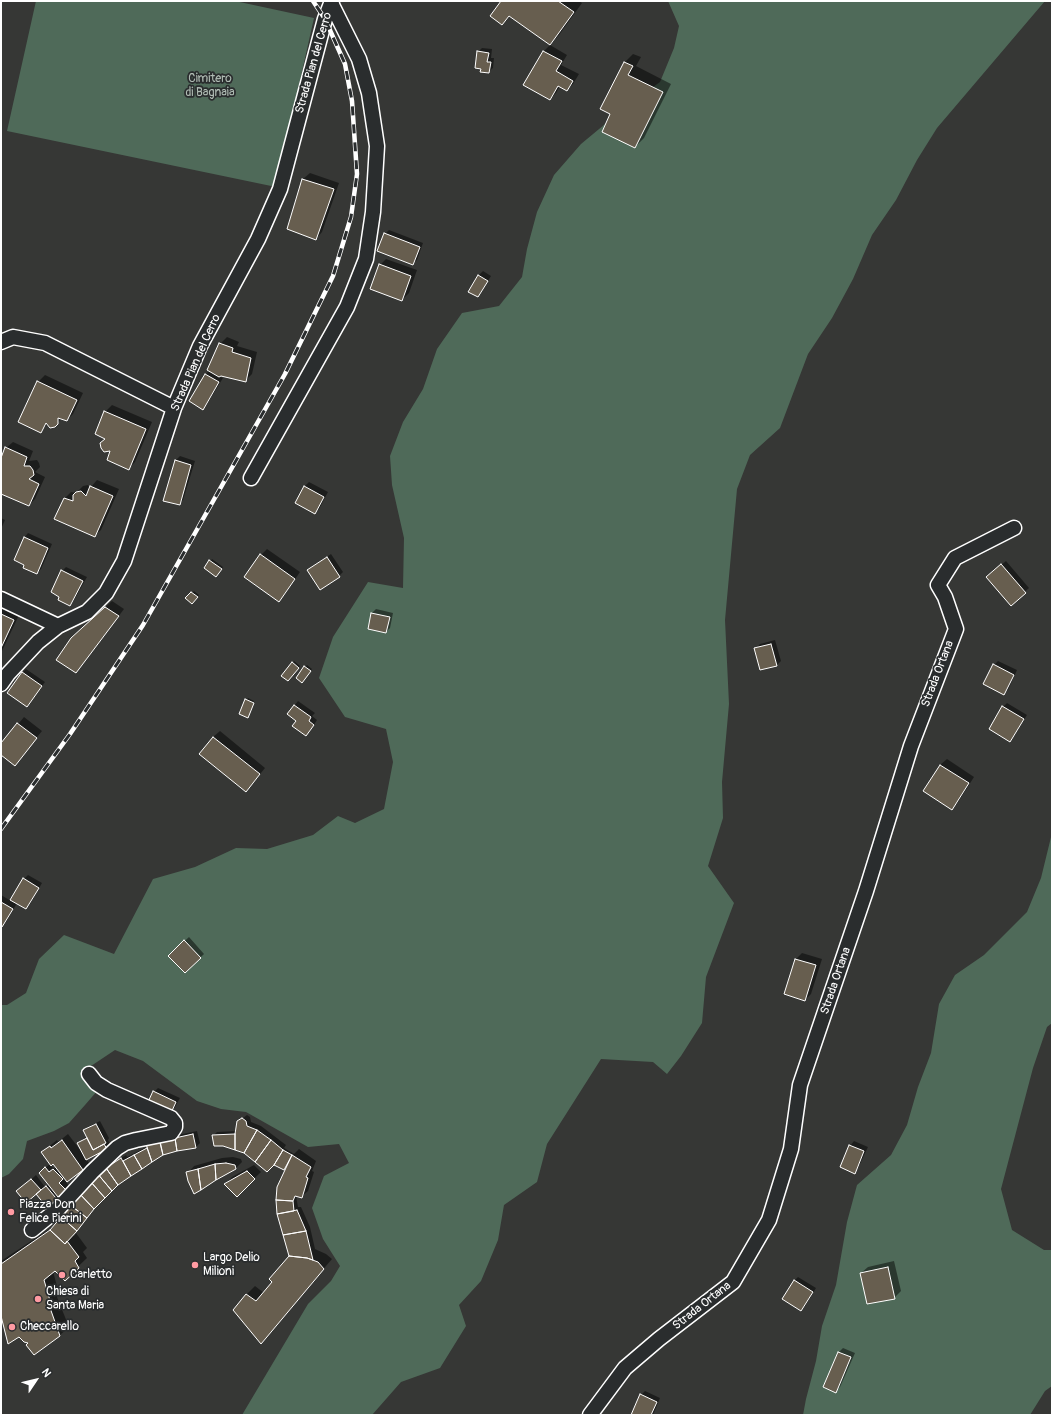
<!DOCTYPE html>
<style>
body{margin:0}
#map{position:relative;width:1053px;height:1416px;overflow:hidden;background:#363735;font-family:Pangolin,sans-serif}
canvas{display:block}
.frame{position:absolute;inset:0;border:2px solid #fff;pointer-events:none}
.north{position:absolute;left:16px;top:1360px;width:40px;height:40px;-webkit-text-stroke:3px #2a2d2e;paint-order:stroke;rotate:55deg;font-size:11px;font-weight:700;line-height:16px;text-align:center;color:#fff}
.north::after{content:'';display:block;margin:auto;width:14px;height:18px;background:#fff;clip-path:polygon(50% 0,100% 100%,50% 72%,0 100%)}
</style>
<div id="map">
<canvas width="1053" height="1416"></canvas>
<div class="frame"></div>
<div class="north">N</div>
</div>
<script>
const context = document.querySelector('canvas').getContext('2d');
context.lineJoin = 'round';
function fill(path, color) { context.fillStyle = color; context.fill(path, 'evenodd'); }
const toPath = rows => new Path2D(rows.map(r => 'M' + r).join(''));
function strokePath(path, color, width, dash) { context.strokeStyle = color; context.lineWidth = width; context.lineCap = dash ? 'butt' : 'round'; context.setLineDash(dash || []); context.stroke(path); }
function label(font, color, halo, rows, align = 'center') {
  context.font = font + ' Pangolin,sans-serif'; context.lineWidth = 3.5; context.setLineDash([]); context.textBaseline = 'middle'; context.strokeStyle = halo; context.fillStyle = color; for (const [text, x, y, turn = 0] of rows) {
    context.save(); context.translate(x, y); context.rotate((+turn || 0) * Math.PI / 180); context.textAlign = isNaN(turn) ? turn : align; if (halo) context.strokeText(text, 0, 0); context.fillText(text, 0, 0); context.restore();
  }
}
const green = toPath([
 [36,1,235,1,314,18,276,187,7,131],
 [668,1,1045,1,937,128,917,160,896,200,872,235,853,279,832,318,808,354,780,428,750,455,737,489,725,620,729,704,722,782,723,818,708,866,734,903,706,977,702,1023,681,1056,667,1074,653,1062,601,1059,547,1144,537,1182,504,1205,498,1240,481,1281,459,1305,466,1326,440,1368,401,1382,372,1415,242,1415,308,1304,331,1281,340,1266,323,1239,312,1208,324,1176,349,1163,339,1144,308,1147,246,1112,221,1109,197,1101,143,1061,115,1050,85,1070,98,1090,85,1105,69,1123,54,1131,27,1141,23,1159,9,1174,1,1178,1,1005,7,1005,26,993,39,959,64,935,114,954,153,879,195,867,236,848,267,849,313,835,338,816,355,823,384,809,393,762,386,729,345,717,319,678,333,637,368,582,403,588,404,538,392,485,390,456,403,422,423,389,437,349,462,313,499,306,522,277,527,249,537,212,554,175,581,144,628,105,660,82,674,48,679,26],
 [1052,833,1052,1023,1047,1027,1033,1068,1001,1189,1012,1230,1044,1250,1052,1250,1052,1386,1045,1391,1030,1415,803,1415,806,1399,816,1361,822,1326,836,1285,847,1222,857,1185,891,1155,907,1125,918,1087,931,1053,939,1004,955,975,984,955,1027,912,1041,878]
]);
const shadow = toPath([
 [502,1,579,1,582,3,559,35,550,44,510,16,502,24],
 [550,45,567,55,561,65,579,74,573,84,567,90,560,86,556,93,550,99,525,85,544,51],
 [482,48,492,49,491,58,494,58,493,68,488,72,482,68,478,52],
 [633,54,641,57,636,66,671,84,644,138,635,147,612,114,602,108,625,62],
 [310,173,339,183,322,232,316,239,288,228,303,179],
 [389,230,423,243,417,260,412,264,385,234],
 [386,259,417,270,409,293,402,300,380,265],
 [483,271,491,276,481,292,477,296,469,291,479,275],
 [227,337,239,342,237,346,257,352,252,374,246,380,221,375,219,376,223,378,207,404,203,408,190,400,206,374,209,371,220,344],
 [45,375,83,393,73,414,67,420,62,418,55,426,48,424,40,431,38,382],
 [112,405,152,422,135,462,129,468,106,438,105,412],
 [13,442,33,451,29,461,37,460,39,463,40,467,35,472,45,477,35,499,29,505,1,493,1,460,6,448],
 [180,456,195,461,183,500,179,504,164,500,176,460],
 [97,480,119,489,101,530,94,536,55,519,65,498,71,492,76,493,83,486,88,485,90,488],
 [309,482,328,492,319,509,314,513,296,503,305,486],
 [1,518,5,520,1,529],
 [28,533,52,544,41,569,37,573,25,565,24,538],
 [267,549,300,572,285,594,279,600,261,555],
 [331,554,343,572,339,576,308,570],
 [212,559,223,567,218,574,205,568],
 [1006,561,1029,588,1011,604,992,573],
 [66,567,87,577,74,600,70,605,62,571],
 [194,591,199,595,192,603,187,598],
 [112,601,124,609,82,665,76,672,79,632],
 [1,605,20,613,1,653],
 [376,609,393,613,390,628,386,632,372,613],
 [775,640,781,661,777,665,761,669,756,649,760,644],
 [294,661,300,666,290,678,293,663],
 [998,661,1017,670,1008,690,1003,694,994,665],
 [307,665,312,669,303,680,305,667],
 [26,669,45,682,27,706,22,673],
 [248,698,254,701,247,716,246,700],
 [298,701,315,713,312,716,317,720,310,731,288,714],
 [1007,703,1027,715,1014,736,1010,740,1003,707],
 [24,717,42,731,15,764,1,753,1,745],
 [220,731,265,768,252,784,213,737],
 [947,759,974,777,958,802,952,808,924,791,940,765],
 [28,875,42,883,30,904,26,908,17,903,6,922,2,926,1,925,1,895,11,901,24,879],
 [189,937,204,954,185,972,169,956],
 [802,953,822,959,811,994,805,1000,785,994,796,959],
 [158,1088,180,1098,175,1107,171,1111,154,1092],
 [247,1115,250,1117,251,1122,261,1126,286,1145,284,1148,294,1154,299,1149,316,1161,312,1171,314,1172,308,1191,301,1197,296,1196,298,1207,301,1207,310,1227,315,1249,326,1254,332,1259,261,1342,234,1310,247,1294,255,1286,264,1293,274,1282,290,1255,288,1164,284,1168,245,1152,213,1136,217,1132,237,1131,238,1122],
 [100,1121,109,1138,108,1140,110,1144,106,1148,86,1159,89,1163,83,1170,66,1182,69,1186,60,1194,63,1198,59,1202,22,1188,36,1175,45,1187,49,1184,44,1169,50,1164,42,1152,57,1140,58,1142,68,1134,84,1155,85,1155,78,1143,87,1136,84,1131,88,1127],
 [54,1163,56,1167,54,1169,50,1165],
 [197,1131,200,1143,196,1147,162,1154,117,1184,98,1204,72,1235,74,1236,76,1233,87,1248,83,1252,87,1258,65,1279,55,1270,53,1271,59,1294,57,1297,69,1327,60,1335,34,1353,31,1342,1,1312,1,1261,57,1224,111,1164,126,1155,127,1157,164,1138],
 [854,1141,868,1147,858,1168,854,1173,841,1167,850,1146],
 [233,1157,241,1159,242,1162,235,1169,188,1173,194,1166,222,1158],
 [254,1165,261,1172,237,1195,226,1184,232,1177],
 [894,1261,901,1291,894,1298,861,1273,868,1267],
 [798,1277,816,1288,805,1306,801,1310,794,1281],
 [843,1348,855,1353,840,1387,836,1391,824,1386,839,1352],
 [645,1391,660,1398,653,1415,632,1415,641,1395]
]);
const building = toPath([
 [501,1,558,1,574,12,550,45,509,16,502,25,490,16,501,1],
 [477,51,489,53,487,62,491,62,489,73,480,72,481,69,475,68,477,51],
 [543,51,562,61,556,71,573,81,567,91,558,86,550,100,523,85,543,51],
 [624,62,633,66,628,75,663,92,635,148,602,132,610,114,600,109,624,62],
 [302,179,334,189,316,240,287,229,302,179],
 [384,233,420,247,413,265,377,251,384,233],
 [379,264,411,276,402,301,370,289,379,264],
 [478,275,488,281,478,297,468,292,478,275],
 [219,343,233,348,232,352,251,358,246,382,221,376,219,377,207,370,219,343],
 [205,374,219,382,203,410,189,401,205,374],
 [37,381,77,400,67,421,58,418,58,424,55,427,50,428,46,423,41,433,18,422,37,381],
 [104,411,146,429,129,470,107,460,110,451,104,452,101,448,100,443,105,439,95,434,104,411],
 [5,447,27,457,24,466,30,466,33,470,34,475,29,479,39,484,29,506,1,494,1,458,5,447],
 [175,460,191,465,180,505,163,501,175,460],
 [90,486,113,496,95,537,54,519,64,498,73,501,73,495,76,492,81,491,86,496,90,486],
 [304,486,324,497,315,514,295,503,304,486],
 [24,537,48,548,37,574,23,568,24,565,14,560,24,537],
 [260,554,295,579,279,602,244,577,260,554],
 [327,557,340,577,320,590,307,570,327,557],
 [209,560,222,569,216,577,204,568,209,560],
 [1001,564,1026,593,1011,606,986,577,1001,564],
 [61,570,83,581,70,606,58,600,59,597,51,592,61,570],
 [191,592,198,597,192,604,185,598,191,592],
 [105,607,119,616,76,673,56,660,71,638,105,607],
 [371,613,390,617,386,633,368,629,371,613],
 [1,614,14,620,1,648,1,614],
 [771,644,777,666,760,670,754,648,771,644],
 [292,662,299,668,288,681,281,676,292,662],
 [993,664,1014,675,1004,695,983,684,993,664],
 [304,666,311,671,302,683,296,678,304,666],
 [22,672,42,686,27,707,7,693,22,672],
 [245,699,254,703,248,718,239,714,245,699],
 [294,705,311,717,309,721,314,725,306,736,292,726,296,721,287,714,294,705],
 [1002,706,1024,719,1010,742,989,729,1002,706],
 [17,723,37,738,15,766,1,755,1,743,17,723],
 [213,737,260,774,246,792,199,754,213,737],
 [940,765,969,783,952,810,923,791,940,765],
 [23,878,39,888,26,909,10,900,23,878],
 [1,902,13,909,2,927,1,926,1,902],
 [184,940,201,958,185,973,168,956,184,940],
 [795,959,816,965,805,1001,784,994,795,959],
 [153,1091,176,1102,171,1113,148,1102,153,1091],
 [242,1118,246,1121,247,1126,257,1130,244,1153,235,1150,235,1134,237,1121,242,1118],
 [96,1124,106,1143,93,1150,83,1130,96,1124],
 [257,1130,271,1140,255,1162,244,1153,257,1130],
 [193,1134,196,1148,177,1151,175,1138,193,1134],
 [235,1134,235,1150,223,1146,214,1146,212,1135,235,1134],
 [87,1138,93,1150,104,1144,107,1149,86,1160,77,1143,87,1138],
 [175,1138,177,1151,163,1155,160,1141,175,1138],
 [159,1139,163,1155,152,1162,146,1144,159,1139],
 [62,1140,83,1170,67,1182,53,1164,51,1166,41,1152,50,1146,51,1148,62,1140],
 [271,1140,283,1150,274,1165,267,1172,255,1162,271,1140],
 [849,1145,864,1151,855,1174,840,1167,849,1145],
 [147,1148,152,1162,142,1169,134,1155,147,1148],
 [283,1150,292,1155,284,1170,274,1165,283,1150],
 [134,1155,142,1169,131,1176,123,1161,134,1155],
 [292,1155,311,1167,306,1177,308,1178,302,1198,295,1196,293,1201,276,1200,277,1187,292,1155],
 [121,1158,131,1176,118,1185,106,1168,121,1158],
 [226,1163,235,1165,236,1169,216,1180,215,1164,226,1163],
 [215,1164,216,1180,201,1190,198,1169,215,1164],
 [45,1167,49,1172,53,1169,63,1179,59,1183,66,1190,58,1197,39,1173,45,1167],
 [106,1168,118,1185,112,1191,97,1173,106,1168],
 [198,1169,201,1190,194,1194,188,1181,186,1172,198,1169],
 [247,1171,255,1179,237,1197,224,1184,247,1171],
 [97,1173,112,1191,105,1198,90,1181,97,1173],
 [31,1179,41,1190,26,1203,16,1191,31,1179],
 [90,1181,105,1198,94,1209,78,1192,90,1181],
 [46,1186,60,1203,50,1211,36,1194,46,1186],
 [78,1192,94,1209,87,1218,69,1204,78,1192],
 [276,1200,293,1201,294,1211,277,1214,276,1200],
 [69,1204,87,1218,77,1231,61,1217,69,1204],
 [297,1210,306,1231,283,1235,277,1214,297,1210],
 [61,1217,77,1231,65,1244,50,1230,61,1217],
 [50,1230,65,1244,67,1241,79,1257,75,1261,79,1268,65,1281,55,1271,44,1280,51,1304,49,1305,60,1336,34,1355,26,1345,28,1343,24,1342,19,1337,8,1344,1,1316,1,1264,50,1230],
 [306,1231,313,1260,307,1258,289,1256,283,1235,306,1231],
 [289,1256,307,1258,318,1262,324,1269,261,1344,233,1310,246,1294,256,1301,272,1282,269,1279,289,1256],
 [888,1267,895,1299,867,1304,860,1273,888,1267],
 [794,1280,813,1292,801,1311,782,1299,794,1280],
 [838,1352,851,1357,836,1393,823,1387,838,1352],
 [640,1394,657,1402,651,1415,631,1415,640,1394]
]);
const minor = toPath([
 [1,342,13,337,45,343,174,408],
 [251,478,347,307,366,259,373,212,377,146,369,93,359,59,331,3],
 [1,599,58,626],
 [1,684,8,674,38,642,58,626,87,612,106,593,124,561,174,408,200,346,258,239,280,189,325,19,332,1],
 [32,1230,59,1208,92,1172,117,1148,125,1143,136,1140,171,1133,175,1127,175,1123,171,1118,107,1090,96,1083,89,1074],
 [590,1415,625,1368,659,1339,733,1282,769,1220,791,1149,800,1085,866,891,911,746,956,629,945,597,938,585,955,558,1014,528]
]);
const rail = toPath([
 [1,829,70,734,143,625,285,374,333,276,351,217,357,174,352,101,345,64,325,19,313,1]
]);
const markers = [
 [11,1212,4,"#ff9aa2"],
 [195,1265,4,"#ff9aa2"],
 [62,1275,4,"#ff9aa2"],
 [38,1299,4,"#ff9aa2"],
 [12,1327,4,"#ff9aa2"]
];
const streetNames = [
 ["Strada Pian del Cerro",314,63,-74],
 ["Strada Pian del Cerro",196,363,-66],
 ["Strada Ortana",938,674,-69],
 ["Strada Ortana",836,981,-71],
 ["Strada Ortana",702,1306,-38]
];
const parkNames = [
 ["Cimitero",210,79],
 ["di Bagnaia",210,93]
];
const poiNames = [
 ["Piazza Don",19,1205],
 ["Felice Pierini",19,1219],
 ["Largo Delio",203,1258],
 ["Milioni",203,1272],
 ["Carletto",70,1275],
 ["Chiesa di",46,1292],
 ["Santa Maria",46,1306],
 ["Checcarello",20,1327]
];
fill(green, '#4f6a59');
fill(shadow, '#0007');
fill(building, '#675e4f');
strokePath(building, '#fff', 1);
strokePath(minor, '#fff', 17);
strokePath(minor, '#2a2d2e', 14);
strokePath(rail, '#fff', 4.5);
strokePath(rail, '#2a2d2e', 3, [9]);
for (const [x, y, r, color] of markers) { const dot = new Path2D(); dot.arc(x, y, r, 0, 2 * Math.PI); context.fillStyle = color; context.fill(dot); strokePath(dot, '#2a2d2e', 1.5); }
label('12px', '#fff', '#2a2d2e', streetNames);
label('12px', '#b0bcb4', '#2a2d2e', parkNames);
label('12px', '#fff', '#2a2d2e', poiNames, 'left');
</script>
